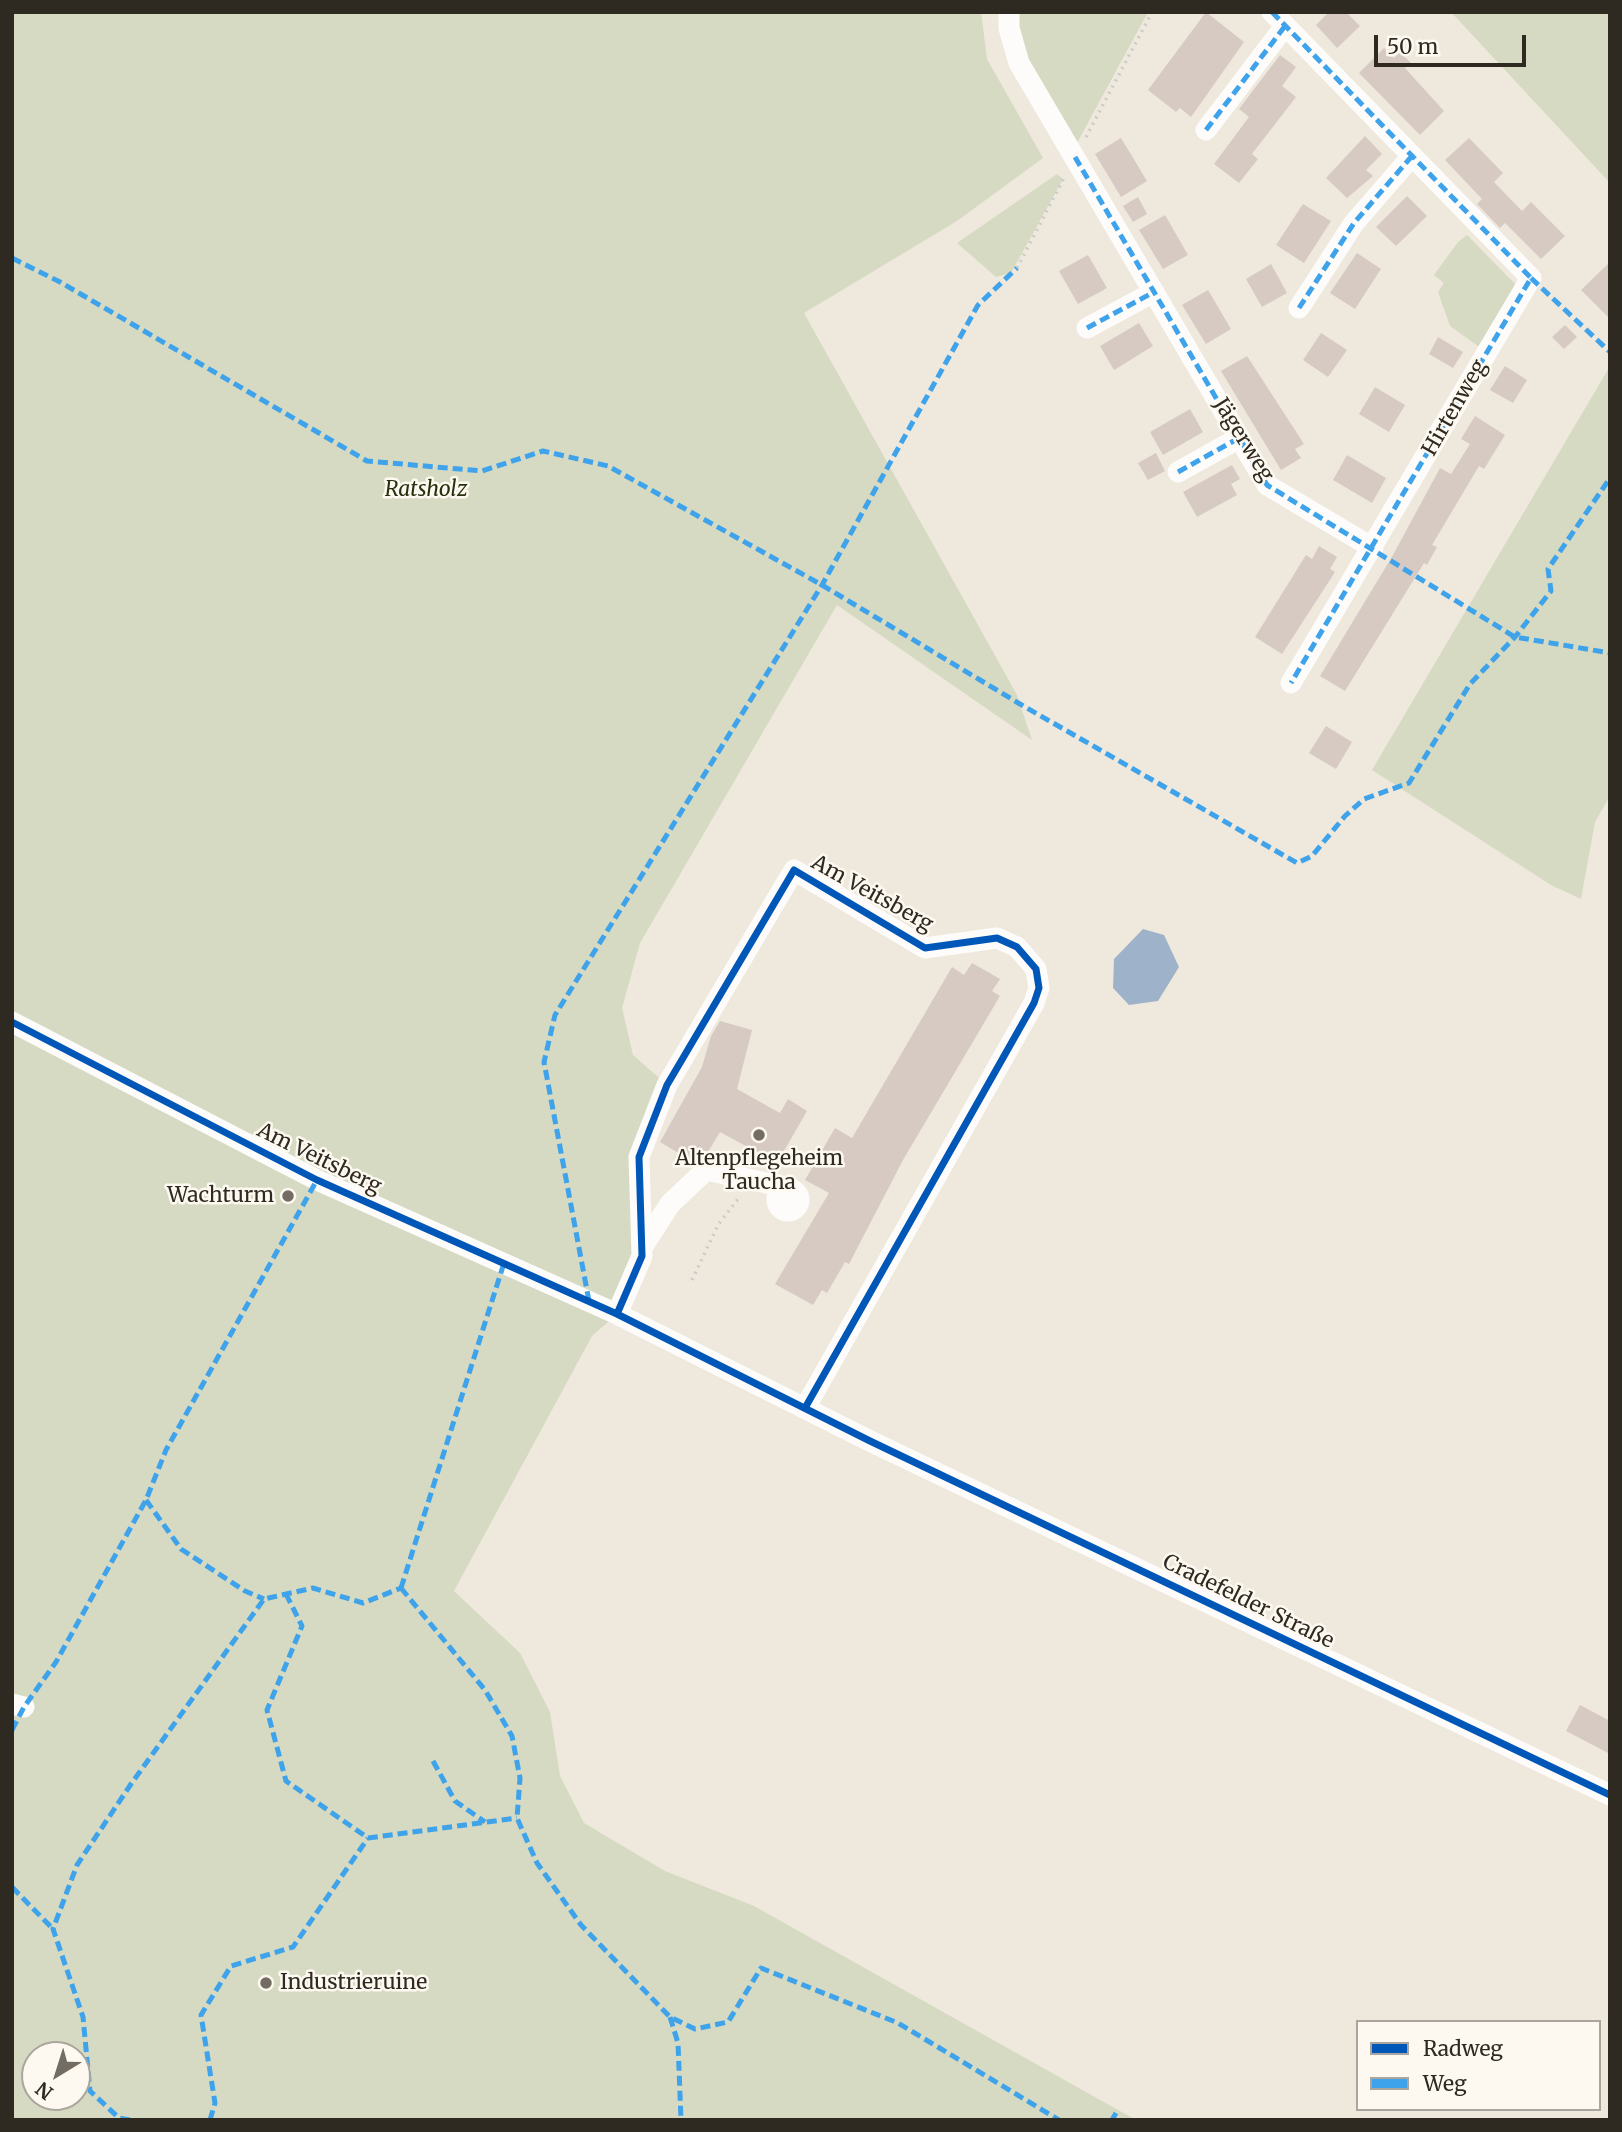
<!DOCTYPE html>
<meta charset="utf-8">
<style>
body{margin:0}
#map{position:relative;width:1622px;height:2132px;overflow:hidden;background:#efe8dd;font-family:Merriweather,serif}
canvas{display:block}
.frame{position:absolute;inset:0;border:14px solid #2e2921;pointer-events:none}
.legend{position:absolute;left:1356px;top:2020px;width:245px;height:91px;box-sizing:border-box;background:#fef9f0;border:2px solid #aba69d;margin:0;padding:9px 12px;list-style:none;font-size:21px;color:#2e2921}
.legend li{display:flex;align-items:center;gap:14px;height:35px}
.legend b{width:35px;border:2px solid #aba69d}
.north{position:absolute;left:21px;top:2041px;width:70px;height:70px;box-sizing:border-box;background:#fef9f0;border:2px solid #aba69d;border-radius:50%;rotate:218deg;font-size:19px;font-weight:700;line-height:28px;text-align:center;color:#2e2921}
.north::after{content:'';display:block;margin:auto;width:24px;height:32px;background:#726c63;clip-path:polygon(50% 0,100% 100%,50% 72%,0 100%)}
.scale{position:absolute;left:1374px;top:35px;width:152px;height:32px;box-sizing:border-box;border:4px solid #2e2921;border-top:0;padding-left:9px;font-size:21px;line-height:24px;white-space:nowrap;color:#2e2921;-webkit-text-stroke:5px #fef9f0;paint-order:stroke}
</style>
<div id="map">
<canvas width="1622" height="2132"></canvas>
<div class="frame"></div>
<ul class="legend">
<li><b style="height:9px;background:#0057b8"></b>Radweg</li>
<li><b style="height:9px;background:#3ea3ea"></b>Weg</li>
</ul>
<div class="north">N</div>
<div class="scale">50 m</div>
</div>
<script>
const context = document.querySelector('canvas').getContext('2d');
context.lineJoin = 'round';
function fill(path, color) { context.fillStyle = color; context.fill(path, 'evenodd'); }
const toPath = rows => new Path2D(rows.map(r => 'M' + r).join(''));
function strokePath(path, color, width, dash) { context.strokeStyle = color; context.lineWidth = width; context.lineCap = dash ? 'butt' : 'round'; context.setLineDash(dash || []); context.stroke(path); }
function label(font, color, halo, rows, align = 'center') {
  context.font = font + ' Merriweather,serif'; context.lineWidth = 5; context.setLineDash([]); context.textBaseline = 'middle'; context.strokeStyle = halo; context.fillStyle = color; for (const [text, x, y, turn = 0] of rows) {
    context.save(); context.translate(x, y); context.rotate((+turn || 0) * Math.PI / 180); context.textAlign = isNaN(turn) ? turn : align; if (halo) context.strokeText(text, 0, 0); context.fillText(text, 0, 0); context.restore();
  }
}
const green = toPath([
 [12,12,981,12,987,59,1043,158,957,221,804,313,1017,695,1032,740,837,605,640,943,622,1008,633,1055,667,1085,639,1157,642,1256,617,1314,592,1336,454,1591,520,1653,550,1712,560,1776,584,1823,665,1871,754,1906,1136,2120,12,2120],
 [35,2055,77,2055,77,2097,35,2097],
 [1020,12,1148,12,1077,143,1026,55,1018,20],
 [1452,12,1610,12,1610,183,1451,12],
 [1057,174,1063,179,1011,273,996,277,957,243],
 [1467,235,1518,287,1482,349,1450,326,1438,292,1444,283,1434,275,1458,242],
 [1610,366,1610,796,1595,822,1581,899,1551,885,1372,770]
]);
const water = toPath([
 [1143,929,1164,935,1179,967,1158,1001,1129,1005,1113,988,1114,959]
]);
const building = toPath([
 [1206,12,1244,42,1191,117,1180,108,1176,112,1148,90],
 [1329,12,1346,12,1360,26,1337,48,1316,25],
 [1384,48,1394,58,1400,52,1411,63,1405,68,1444,111,1420,135,1359,73],
 [1280,55,1296,67,1282,86,1296,97,1252,154,1258,159,1239,183,1214,164,1249,117,1239,109],
 [1365,136,1382,154,1366,170,1373,176,1347,198,1326,178],
 [1121,138,1147,181,1121,197,1095,154],
 [1469,138,1503,173,1494,182,1522,211,1531,202,1565,236,1541,259,1505,223,1500,228,1477,204,1482,199,1445,160],
 [1407,196,1427,216,1396,246,1376,227],
 [1138,197,1147,214,1133,222,1123,206],
 [1303,204,1331,221,1304,263,1276,245],
 [1165,215,1188,255,1163,269,1139,230],
 [1357,253,1381,269,1355,309,1330,293],
 [1088,255,1107,288,1078,304,1059,271],
 [1610,262,1610,319,1581,290],
 [1271,264,1287,293,1262,307,1246,279],
 [1208,290,1231,329,1206,344,1182,305],
 [1139,323,1153,346,1114,370,1100,346],
 [1565,325,1577,337,1564,349,1552,337],
 [1321,333,1347,350,1328,377,1303,360],
 [1438,337,1463,352,1453,368,1429,354],
 [1247,356,1304,444,1295,449,1301,458,1281,470,1221,371],
 [1505,366,1527,380,1513,403,1490,390],
 [1375,387,1405,405,1389,432,1359,414],
 [1190,409,1203,432,1163,455,1150,432],
 [1475,416,1505,435,1484,469,1479,466,1432,545,1437,547,1427,565,1424,563,1345,691,1320,676,1393,555,1440,468,1451,474,1470,444,1461,439],
 [1156,453,1165,471,1148,480,1138,463],
 [1347,455,1386,478,1372,503,1333,480],
 [1232,465,1240,479,1231,484,1237,495,1197,517,1183,492],
 [1319,546,1337,557,1330,569,1335,572,1282,654,1255,637,1306,555,1312,559],
 [1326,726,1352,742,1336,769,1309,753],
 [972,963,1000,979,992,991,1000,996,903,1160,849,1264,845,1262,827,1293,822,1290,813,1305,775,1284,829,1193,805,1180,835,1128,852,1138,952,967,964,975],
 [720,1021,752,1030,737,1089,780,1113,788,1099,807,1111,777,1163,720,1132,705,1157,695,1163,660,1142,702,1067,711,1036],
 [1580,1705,1610,1721,1610,1754,1566,1731]
]);
const path = toPath([
 [1086,137,1152,12],
 [1017,268,1064,178],
 [692,1280,718,1225,738,1199]
]);
const minor = toPath([
 [1009,12,1009,28,1019,63,1267,485,1373,548],
 [1272,12,1531,278,1291,683],
 [1206,130,1285,26],
 [1299,308,1354,223,1412,156],
 [1087,328,1154,292],
 [1178,472,1239,438],
 [12,1022,317,1180,617,1314,870,1441,1610,1795],
 '777 1200a11 11 0 1 1 22 0a11 11 0 1 1-22 0Z',
 [643,1246,670,1204,706,1170,790,1188],
 [617,1314,642,1256,639,1157,667,1085,794,870,925,948,997,938,1017,947,1036,969,1039,988,1034,1003,805,1408],
 [12,1704,24,1707]
]);
const quiet = toPath([
 [1272,12,1531,278,1291,683],
 [1206,130,1285,26],
 [1075,157,1267,485,1515,637,1610,653],
 [12,258,60,282,367,461,482,471,543,451,608,466,822,585,1020,704,1297,863,1312,856,1345,816,1364,799,1409,783,1470,684,1515,637,1551,591,1548,569,1610,478],
 [1531,278,1610,352],
 [1299,308,1354,223,1412,156],
 [1087,328,1154,292],
 [1178,472,1239,438],
 [589,1301,544,1062,555,1015,822,585,978,305,1017,268],
 [146,1500,181,1549,245,1591,264,1599],
 [401,1588,485,1690,512,1736,520,1778,517,1818,537,1863,581,1925,670,2017,695,2029,728,2022,761,1968,898,2023,1059,2120],
 [401,1588,504,1263],
 [286,1594,302,1626,267,1710,286,1781,368,1838,517,1818],
 [12,1730,24,1707,56,1662,146,1500,166,1450,317,1180],
 [433,1761,455,1801,485,1822],
 [12,1887,53,1929],
 [670,2017,678,2043,681,2120],
 [130,2120,119,2118,90,2091,83,2017,53,1929,77,1865,131,1784,264,1599,313,1588,363,1603,401,1588],
 [210,2120,215,2103,201,2015,231,1966,293,1947,368,1838],
 [1112,2120,1116,2113]
]);
const cycleway = toPath([
 [12,1022,317,1180,617,1314,870,1441,1610,1795],
 [617,1314,642,1256,639,1157,667,1085,794,870,925,948,997,938,1017,947,1036,969,1039,988,1034,1003,805,1408]
]);
const markers = [
 [759,1135,7,"#726c63"],
 [288,1196,7,"#726c63"],
 [266,1983,7,"#726c63"]
];
const streetNames = [
 ["Hirtenweg",1455,408,-60],
 ["Jägerweg",1243,440,58],
 ["Am Veitsberg",872,894,29],
 ["Am Veitsberg",319,1159,26],
 ["Cradefelder Straße",1248,1602,26]
];
const parkNames = [
 ["Ratsholz",426,490]
];
const poiNames = [
 ["Altenpflegeheim",759,1159],
 ["Taucha",759,1183],
 ["Wachturm",274,1196,"right"],
 ["Industrieruine",280,1983,"left"]
];
fill(green, '#d6dac2');
fill(water, '#9eb3c9');
fill(building, '#d7cac3');
strokePath(path, '#cdcbc8', 3.5, [2, 5]);
strokePath(minor, '#fdfcfa', 21);
strokePath(quiet, '#3ea3ea', 5, [10, 5]);
strokePath(cycleway, '#0057b8', 7);
for (const [x, y, r, color] of markers) { const dot = new Path2D(); dot.arc(x, y, r, 0, 2 * Math.PI); context.fillStyle = color; context.fill(dot); strokePath(dot, '#fef9f0', 2.5); }
label('21px', '#2e2921', '#fef9f0', streetNames);
label('italic 21px', '#27310d', '#fef9f0', parkNames);
label('21px', '#2e2921', '#fef9f0', poiNames);
</script>
